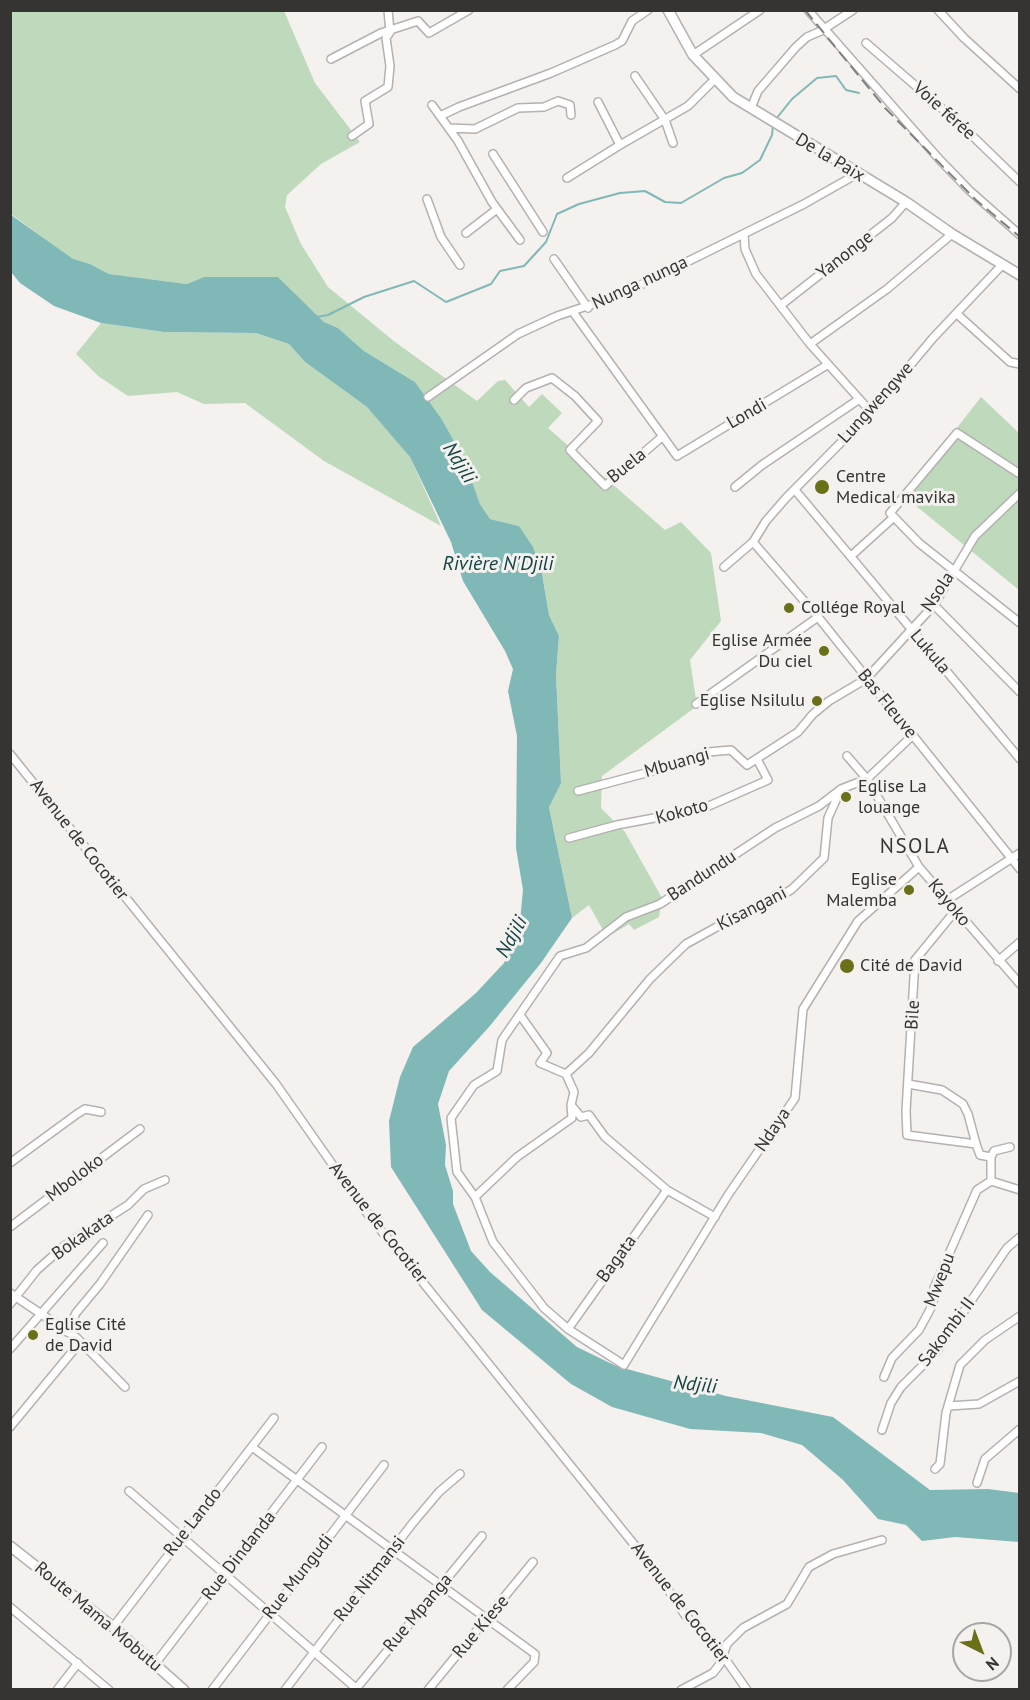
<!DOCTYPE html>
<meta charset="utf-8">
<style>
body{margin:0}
#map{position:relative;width:1030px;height:1700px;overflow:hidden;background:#f4f1ef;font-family:"PT Sans",sans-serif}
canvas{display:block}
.frame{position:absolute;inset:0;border:12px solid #353433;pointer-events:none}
.north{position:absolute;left:952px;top:1622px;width:60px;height:60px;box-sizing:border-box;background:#f4f1ef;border:2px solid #a8a5a4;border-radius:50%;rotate:138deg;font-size:16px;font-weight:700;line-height:24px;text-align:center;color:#353433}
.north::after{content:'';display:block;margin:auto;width:21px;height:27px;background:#6a7017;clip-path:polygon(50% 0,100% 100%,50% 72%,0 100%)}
</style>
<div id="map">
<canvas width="1030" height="1700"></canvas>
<div class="frame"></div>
<div class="north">N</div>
</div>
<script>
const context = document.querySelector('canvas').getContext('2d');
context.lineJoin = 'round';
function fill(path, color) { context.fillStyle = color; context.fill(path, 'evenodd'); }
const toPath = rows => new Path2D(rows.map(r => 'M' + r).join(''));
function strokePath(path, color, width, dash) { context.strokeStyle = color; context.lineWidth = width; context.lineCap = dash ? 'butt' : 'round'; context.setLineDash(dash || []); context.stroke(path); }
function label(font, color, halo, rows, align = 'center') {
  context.font = font + ' "PT Sans",sans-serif'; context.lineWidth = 6; context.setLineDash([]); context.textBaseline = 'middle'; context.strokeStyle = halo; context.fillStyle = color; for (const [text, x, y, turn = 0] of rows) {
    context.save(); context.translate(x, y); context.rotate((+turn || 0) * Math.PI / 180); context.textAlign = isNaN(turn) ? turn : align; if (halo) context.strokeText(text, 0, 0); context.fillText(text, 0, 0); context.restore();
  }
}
const green = toPath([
 [10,11,284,11,315,83,360,142,321,164,287,195,285,207,301,244,328,287,395,342,477,401,498,381,505,380,529,407,542,394,562,413,548,428,665,530,681,522,711,553,721,621,690,660,697,706,602,776,601,808,625,832,662,898,659,917,634,930,629,924,607,937,589,905,572,918,549,806,561,782,556,675,559,636,549,615,542,574,519,526,490,519,480,504,464,460,441,418,415,382,364,351,338,328,324,322,278,277,204,277,187,284,109,274,90,264,73,260,11,214],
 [101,323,164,332,256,333,289,344,305,362,367,407,385,427,410,457,441,526,324,461,245,403,204,404,177,392,128,396,98,376,76,354],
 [981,397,1019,433,1019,590,904,496]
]);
const water = toPath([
 [11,215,73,259,90,264,109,274,187,284,204,277,278,277,324,322,338,328,364,351,415,382,441,418,464,459,480,504,490,519,519,526,533,547,542,574,549,615,559,636,556,675,561,783,549,807,572,918,541,963,489,1027,449,1071,438,1104,446,1145,445,1165,453,1191,453,1204,471,1251,490,1272,577,1347,616,1366,726,1396,833,1417,930,1490,988,1489,1019,1493,1019,1542,955,1537,922,1541,906,1525,878,1519,843,1480,802,1445,761,1433,690,1429,612,1407,571,1384,482,1310,391,1167,389,1121,400,1077,413,1047,476,993,504,963,519,931,523,890,516,848,517,736,508,691,513,669,505,651,463,581,451,542,410,457,367,407,305,362,289,344,256,333,164,332,101,323,54,306,20,283,11,272]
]);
const stream = toPath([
 [776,119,792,99,817,78,836,76,846,90,859,93],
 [317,317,328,315,364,297,414,281,446,302,491,284,500,271,524,266,546,242,557,214,579,204,620,193,645,191,665,202,681,203,724,178,742,173,760,160,772,135,773,125]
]);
const minor = toPath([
 [808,10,940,160,969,190,1020,235],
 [938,10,964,38,1020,89],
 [866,43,960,124,1020,182],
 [693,55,760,10],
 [331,59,381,33,418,21,429,33,469,10],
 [635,76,665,120,673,143],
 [598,102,620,145],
 [432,105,458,141,492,202,520,240],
 [751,108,758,91,796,47,807,37,821,31,853,10],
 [440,116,459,107,551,73,615,45,622,41,632,21,648,10],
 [449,128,475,129,518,108,544,107,558,101,570,105,571,115],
 [352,136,369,124,365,101,388,87,390,66,386,38,390,32,388,10],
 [493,154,543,232],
 [567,178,620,145,688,106,714,80],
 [427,199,441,237,460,265],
 [466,233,497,209],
 [744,234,745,249,756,274,810,344,871,412],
 [554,259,588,308],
 [781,305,892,218,906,202],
 [573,312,677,456,827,365],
 [957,314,1010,362,1020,364],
 [810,344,887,289,952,234],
 [428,397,518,334,557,316,620,295,804,204,857,174],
 [514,400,526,388,552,378,575,396,598,421,570,450,605,486,663,436],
 [1020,474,957,433,890,513,919,543,1020,623],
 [735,487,762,465,858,400],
 [795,490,1020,759],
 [753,542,818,617,1020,869],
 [851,556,894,517],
 [724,567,753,542,766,521,786,498,871,412,933,338,1002,265],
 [934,605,1020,692],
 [696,704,818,617],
 [10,754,276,1084,363,1208,657,1573,685,1615,714,1643,747,1690],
 [847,756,867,779,919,867,1020,984],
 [841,789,819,806,775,828,660,904,626,917,586,948,560,956,502,1040,497,1071,474,1085,451,1118,457,1172,475,1197,493,1242,544,1308,568,1329,624,1365,728,1195,795,1098,803,1009,858,921,919,867],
 [578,791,672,766,708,752,731,750,747,765,798,732,813,714,829,701,866,679,934,605,975,536,1020,493],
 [569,838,617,825,702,809,768,780,757,759],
 [947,900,1020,853],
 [956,910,915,960,906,1111,907,1135,976,1144,980,1155,991,1157],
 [998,961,1020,942],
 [520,1015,547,1053,540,1063,566,1074,574,1092,571,1105,581,1117,589,1115,605,1137,667,1190,715,1217],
 [566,1074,589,1053,650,979,686,944,733,918,769,904,792,889,824,858,828,818,841,789,867,779,912,736],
 [908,1084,942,1090,963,1104,968,1114,976,1144],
 [1010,1147,994,1151,991,1157,991,1181,1020,1190],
 [10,1163,77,1114,85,1109,101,1112],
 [475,1197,517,1157,572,1118,571,1105],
 [10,1227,140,1129],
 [10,1293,77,1338,77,1346,10,1427],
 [10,1304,37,1270,64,1246,128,1205,144,1189,165,1180],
 [568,1329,667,1190],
 [67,1332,76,1313,100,1284,148,1215],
 [77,1338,125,1387],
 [10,1349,103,1243],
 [884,1377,892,1358,919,1330,933,1304,934,1288,977,1190,991,1181],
 [949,1406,979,1404,1020,1381],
 [882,1430,891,1403,901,1387,937,1351,1007,1248,1020,1237],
 [252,1447,535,1654,534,1662,507,1690],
 [935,1469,940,1464,946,1413,960,1365,985,1340,1020,1316],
 [977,1483,985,1459,1020,1429],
 [129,1491,358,1690],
 [10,1607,109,1690],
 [113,1627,274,1418],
 [155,1664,322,1447],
 [57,1690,78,1663],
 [212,1690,384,1465],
 [285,1690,412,1524,439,1492,460,1474],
 [355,1690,482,1536],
 [428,1690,533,1562],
 [681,1690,713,1673,720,1664,727,1644,743,1628,787,1604,809,1567,833,1554,882,1540]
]);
const tertiary = toPath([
 [668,10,693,55,733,97,906,202,952,234,1020,275],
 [10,1546,113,1627,184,1690]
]);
const rail = toPath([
 [805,10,886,109,976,200,1020,237]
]);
const markers = [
 [822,487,8,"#6a7017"],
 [789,608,6,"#6a7017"],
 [824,651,6,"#6a7017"],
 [817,701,6,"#6a7017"],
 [846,797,6,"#6a7017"],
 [909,890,6,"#6a7017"],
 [847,966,8,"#6a7017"],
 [33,1335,6,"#6a7017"]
];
const streetNames = [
 ["Voie férée",944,111,42],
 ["De la Paix",830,158,31],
 ["Yanonge",845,255,-38],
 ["Nunga nunga",640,283,-25],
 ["Lungwengwe",876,403,-48],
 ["Londi",747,414,-30],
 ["Buela",627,466,-39],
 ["Nsola",938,592,-56],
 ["Lukula",930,652,50],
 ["Bas Fleuve",887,704,51],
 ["Mbuangi",677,763,-16],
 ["Kokoto",682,812,-15],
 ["Avenue de Cocotier",79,840,52],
 ["Bandundu",702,876,-33],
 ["Kayoko",949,903,50],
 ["Kisangani",752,909,-27],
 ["Bile",913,1015,-87],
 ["Ndaya",773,1130,-56],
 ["Mboloko",75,1178,-37],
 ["Avenue de Cocotier",378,1223,52],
 ["Bokakata",83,1236,-35],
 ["Bagata",617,1259,-54],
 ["Mwepu",940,1280,-69],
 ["Sakombi II",947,1332,-53],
 ["Rue Lando",193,1522,-52],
 ["Rue Dindanda",239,1556,-52],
 ["Rue Mungudi",298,1577,-52],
 ["Rue Nitmansi",370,1579,-52],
 ["Avenue de Cocotier",680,1603,52],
 ["Rue Mpanga",418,1613,-50],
 ["Route Mama Mobutu",98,1617,40],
 ["Rue Kiese",481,1627,-50]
];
const poiNames = [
 ["Centre",836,477],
 ["Medical mavika",836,498],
 ["Collége Royal",801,608],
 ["Eglise Armée",812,641,"right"],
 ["Du ciel",812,662,"right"],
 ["Eglise Nsilulu",805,701,"right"],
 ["Eglise La",858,787],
 ["louange",858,808],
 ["Eglise",897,880,"right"],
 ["Malemba",897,901,"right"],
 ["Cité de David",860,966],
 ["Eglise Cité",45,1325],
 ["de David",45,1346]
];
const waterNames = [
 ["Ndjili",459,463,58],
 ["Rivière N'Djili",498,564],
 ["Ndjili",512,937,-61],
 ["Ndjili",695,1385,6]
];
const quarterNames = [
 ["NSOLA",915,847]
];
fill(green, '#bed9bb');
fill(water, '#80b8b8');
strokePath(stream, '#80b8b8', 2);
strokePath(minor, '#b4b1b0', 10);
strokePath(tertiary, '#b4b1b0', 12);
strokePath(minor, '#fff', 7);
strokePath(tertiary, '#fff', 9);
strokePath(rail, '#82807e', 2, [12, 6]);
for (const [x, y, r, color] of markers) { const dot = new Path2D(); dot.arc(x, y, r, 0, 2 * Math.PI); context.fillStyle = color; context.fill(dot); strokePath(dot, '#f4f1ef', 2); }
label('18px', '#353433', '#f4f1ef', streetNames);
label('18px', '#353433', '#f4f1ef', poiNames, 'left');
label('italic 20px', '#104445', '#f4f1ef', waterNames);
context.letterSpacing = '1.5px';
label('21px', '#353433', '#f4f1ef', quarterNames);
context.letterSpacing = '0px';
</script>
